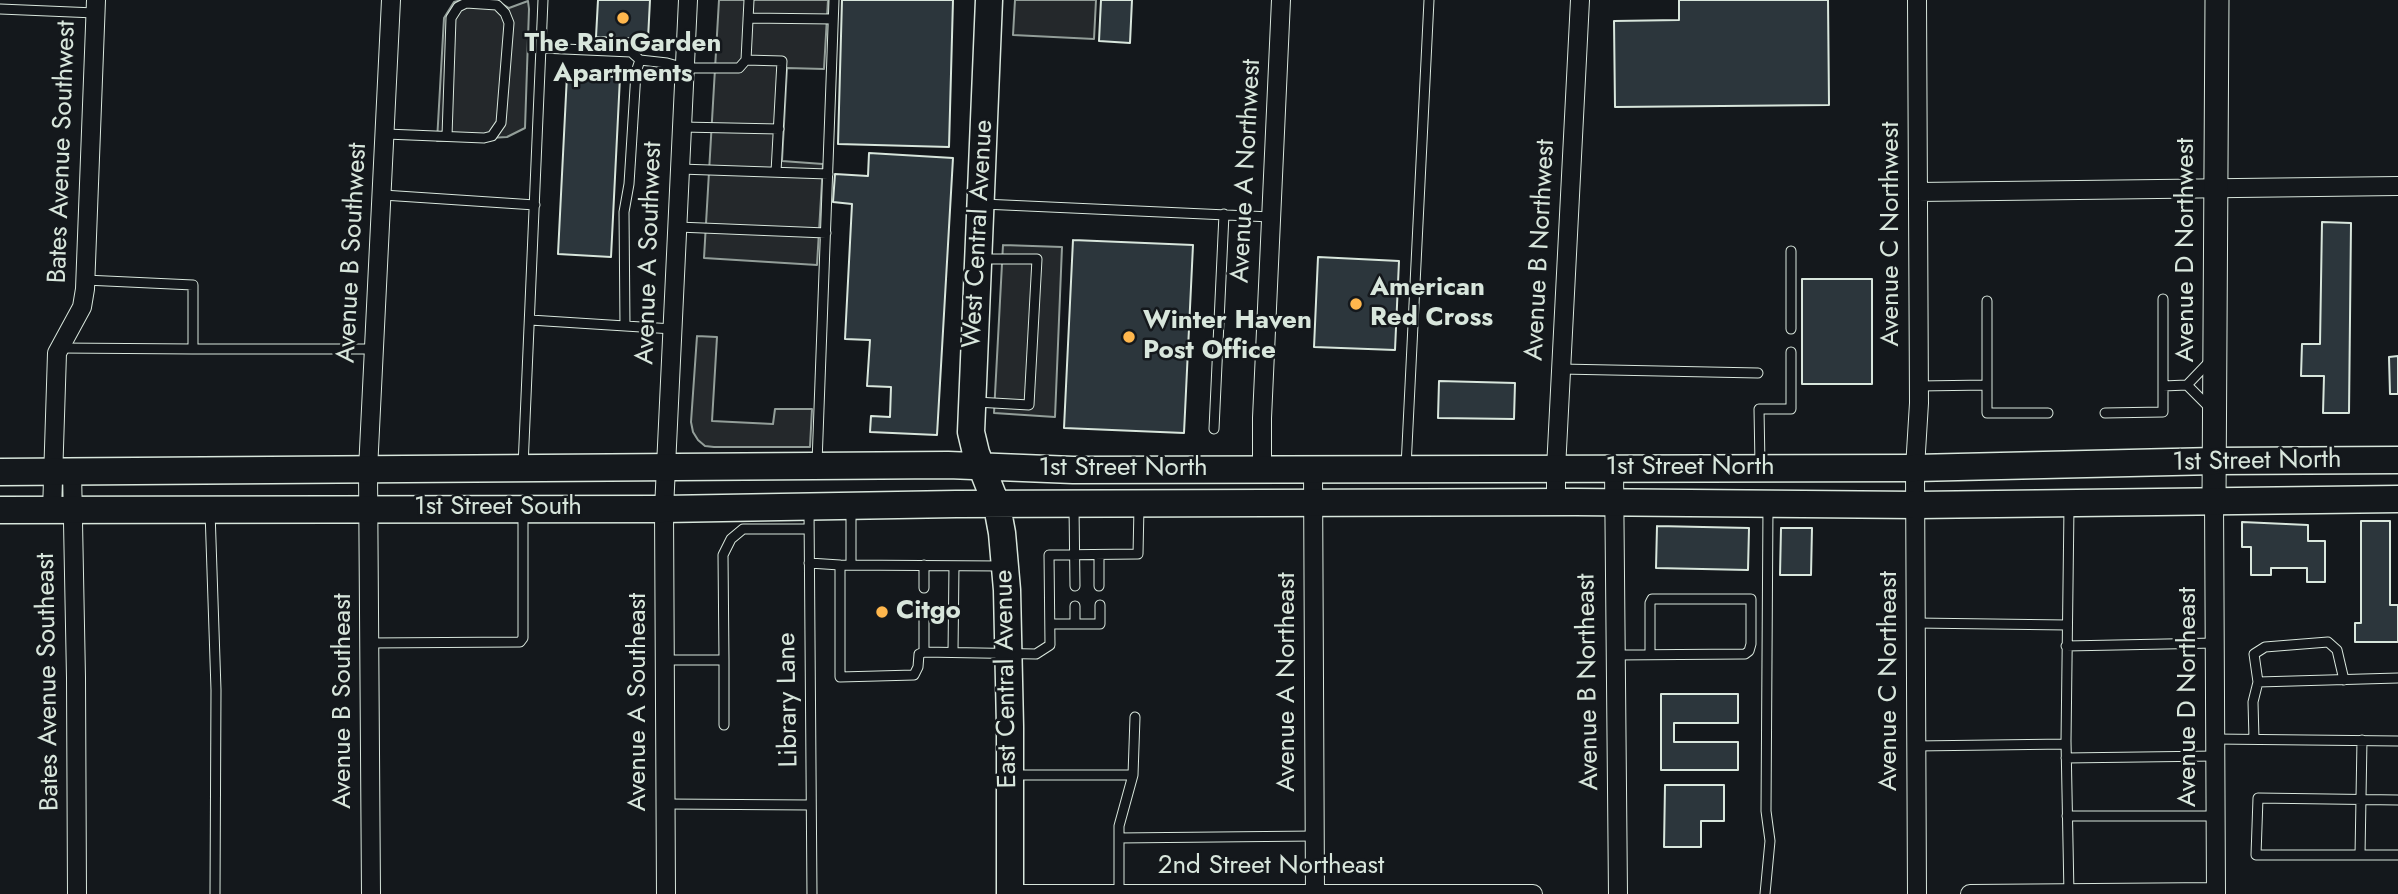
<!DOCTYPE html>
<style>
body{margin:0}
canvas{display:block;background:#14181c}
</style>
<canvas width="2398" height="894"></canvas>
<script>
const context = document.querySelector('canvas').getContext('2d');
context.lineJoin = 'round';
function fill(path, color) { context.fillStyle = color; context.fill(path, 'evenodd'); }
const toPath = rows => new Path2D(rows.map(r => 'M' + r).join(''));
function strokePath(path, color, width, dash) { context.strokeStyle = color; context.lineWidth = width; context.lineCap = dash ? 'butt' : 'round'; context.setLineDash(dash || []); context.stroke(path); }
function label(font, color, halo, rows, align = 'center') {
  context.font = font + ' Jost,sans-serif'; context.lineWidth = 5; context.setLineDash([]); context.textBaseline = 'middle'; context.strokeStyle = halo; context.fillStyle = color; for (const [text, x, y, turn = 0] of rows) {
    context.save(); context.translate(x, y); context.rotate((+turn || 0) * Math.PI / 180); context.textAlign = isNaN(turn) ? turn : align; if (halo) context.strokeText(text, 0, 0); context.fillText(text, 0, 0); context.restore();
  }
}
const parking = toPath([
 [461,0,497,1,509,8,528,1,529,9,525,128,507,137,437,141,444,18,454,2,461,0],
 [719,0,828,0,824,69,787,68,782,161,823,164,817,265,704,258,719,0],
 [1015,0,1096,0,1094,39,1013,35,1015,0],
 [1003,245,1062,247,1055,417,994,413,1003,245],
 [697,336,717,337,712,421,773,424,775,409,812,409,810,447,714,447,705,446,698,440,693,432,691,422,697,336]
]);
const building = toPath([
 [598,0,650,0,648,39,596,37,598,0],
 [842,0,953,0,949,147,838,144,842,0],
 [1101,0,1132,0,1130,43,1099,41,1101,0],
 [1679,0,1828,0,1829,105,1615,107,1614,21,1679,20,1679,0],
 [567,75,620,77,611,257,558,254,567,75],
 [869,153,953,158,937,435,870,432,871,416,890,417,891,387,867,386,870,340,845,339,852,204,833,202,835,174,868,176,869,153],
 [2322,222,2351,223,2349,413,2323,413,2324,376,2301,376,2302,344,2320,344,2322,222],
 [1073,240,1193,245,1184,433,1064,428,1073,240],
 [1318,257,1399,261,1395,350,1314,347,1318,257],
 [1802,279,1872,279,1872,384,1802,384,1802,279],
 [2398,356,2398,394,2390,394,2389,357,2398,356],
 [1439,381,1515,383,1514,419,1438,418,1439,381],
 [2361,521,2390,521,2390,605,2398,605,2398,642,2355,642,2355,623,2361,623,2361,521],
 [2242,522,2308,525,2308,541,2325,541,2325,582,2307,582,2307,568,2271,568,2271,575,2251,575,2251,547,2242,547,2242,522],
 [1657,526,1749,528,1748,570,1656,568,1657,526],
 [1781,528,1812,528,1811,575,1780,575,1781,528],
 [1661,694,1738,694,1738,723,1674,723,1674,742,1738,742,1738,770,1661,770,1661,694],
 [1665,785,1724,785,1724,821,1701,821,1701,847,1664,847,1665,785]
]);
const service = toPath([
 [0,9,95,13],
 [748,18,833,19],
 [542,48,631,52,640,60,667,63,685,68,739,68,746,60,749,0],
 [746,60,782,61,776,172],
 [682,127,779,129],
 [386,134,484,138,492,136,501,123,509,23,505,13,497,5,466,3,458,7,451,18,447,136],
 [680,169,828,174],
 [383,195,535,205],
 [983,204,1271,217],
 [678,227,826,233],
 [1791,251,1791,329],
 [85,280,193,285,193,349,375,349],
 [530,320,673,329],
 [625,326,624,212,629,184,636,72,640,60],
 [60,348,193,349],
 [1561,369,1758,373],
 [1987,385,1987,413,2048,413],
 [2187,385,2210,361],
 [1919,386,1987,385,1987,301],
 [2163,386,2187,385,2212,410],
 [976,402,1029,405,1037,259,980,259],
 [2105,413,2163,412,2163,299],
 [1214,429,1224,214],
 [817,463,834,0],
 [1760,465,1759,409,1791,409,1791,352],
 [523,467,543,0],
 [1406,467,1429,0],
 [1074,507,1075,586],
 [210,511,216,690,215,894],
 [809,511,812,894],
 [1099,555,1099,586],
 [809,563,840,565],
 [851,565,851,507],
 [1003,566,840,565,840,677,914,675,918,667,919,654,924,652,1036,654,1050,645,1049,555,1138,554,1139,507],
 [924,588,924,565],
 [1075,606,1075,624],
 [924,610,924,652],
 [1916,623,2067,625],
 [1050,624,1100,624,1100,605],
 [369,643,520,642,523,638,523,510],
 [2066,646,2215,643],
 [953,652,954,566],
 [1615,655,1745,654,1749,651,1751,644,1751,599,1652,599,1650,603,1650,654],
 [665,660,724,660,724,725],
 [724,660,723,555,731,539,743,529,809,529],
 [2258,682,2254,654,2265,647,2328,642,2337,650,2344,680],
 [2215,739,2398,741],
 [2254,739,2253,702,2258,682,2398,678],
 [1916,746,2066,744],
 [2066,758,2215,756],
 [1011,775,1133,775,1119,826,1119,894],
 [1133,775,1135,717],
 [2398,800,2258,798,2256,855,2398,855],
 [666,804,811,805],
 [2067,816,2216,816],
 [1119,838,1314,836],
 [2360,855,2362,740],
 [1765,894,1770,841,1766,811,1768,506],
 [2069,894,2066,741,2069,507]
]);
const minor = toPath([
 [1918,192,2398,186],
 [1614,469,1618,894],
 [72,470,76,678,77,894],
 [1262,470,1262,418,1281,0],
 [1313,470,1315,894],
 [2214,499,2216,894],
 [1556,503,1556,469,1580,0],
 [52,511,57,353,82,307,85,289,96,0],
 [371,894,368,470,391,0],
 [666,894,664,509,688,0],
 [1010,894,1533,894],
 [1917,894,1915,468,1919,403,1917,0],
 [1970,894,2216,892]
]);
const tertiary = toPath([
 [2214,499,2217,0]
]);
const secondary = toPath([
 [989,0,971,432,976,453,997,506,1002,533,1007,590,1010,727,1010,894],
 [0,472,948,465,1073,470,1915,468,2215,461,2398,460],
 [0,510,664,509,956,504,1575,502,1917,505,2398,499]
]);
const markers = [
 [623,18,7,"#ffb74d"],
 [1356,304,7,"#ffb74d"],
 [1129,337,7,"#ffb74d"],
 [882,612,7,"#ffb74d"]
];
const poiNames = [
 ["The RainGarden",623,45,"center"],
 ["Apartments",623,75,"center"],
 ["American",1370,289],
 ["Red Cross",1370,319],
 ["Winter Haven",1143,322],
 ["Post Office",1143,352],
 ["Citgo",896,612]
];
const streetNames = [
 ["Bates Avenue Southwest",63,152,-88],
 ["Avenue A Northwest",1247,171,-87],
 ["West Central Avenue",979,234,-87],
 ["Avenue C Northwest",1892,234,-90],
 ["Avenue B Northwest",1541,250,-87],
 ["Avenue D Northwest",2187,250,-90],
 ["Avenue B Southwest",353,253,-87],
 ["Avenue A Southwest",650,253,-88],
 ["1st Street North",2257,462,-1],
 ["1st Street North",1690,468],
 ["1st Street North",1123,469],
 ["1st Street South",498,508],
 ["East Central Avenue",1007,679,-91],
 ["Avenue C Northeast",1890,681,-90],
 ["Bates Avenue Southeast",49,682,-91],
 ["Avenue A Northeast",1288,682,-90],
 ["Avenue B Northeast",1589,682,-91],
 ["Avenue D Northeast",2189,697,-90],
 ["Library Lane",789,700,-91],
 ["Avenue B Southeast",344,701,-90],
 ["Avenue A Southeast",639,702,-90],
 ["2nd Street Northeast",1271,867]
];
fill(parking, '#24282b');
strokePath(parking, '#939e99', 2);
fill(building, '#2c363c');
strokePath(building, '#d8e6dc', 2);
strokePath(service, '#d8e6dc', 11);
strokePath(minor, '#d8e6dc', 20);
strokePath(tertiary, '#d8e6dc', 25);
strokePath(secondary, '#d8e6dc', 29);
strokePath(service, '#14181c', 9);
strokePath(minor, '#14181c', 18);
strokePath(tertiary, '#14181c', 23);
strokePath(secondary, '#14181c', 26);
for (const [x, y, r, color] of markers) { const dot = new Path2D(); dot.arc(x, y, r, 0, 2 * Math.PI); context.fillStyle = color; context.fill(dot); strokePath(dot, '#14181c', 2.5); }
label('bold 26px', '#d8e6dc', '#14181c', poiNames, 'left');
label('26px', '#d8e6dc', '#14181c', streetNames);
</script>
